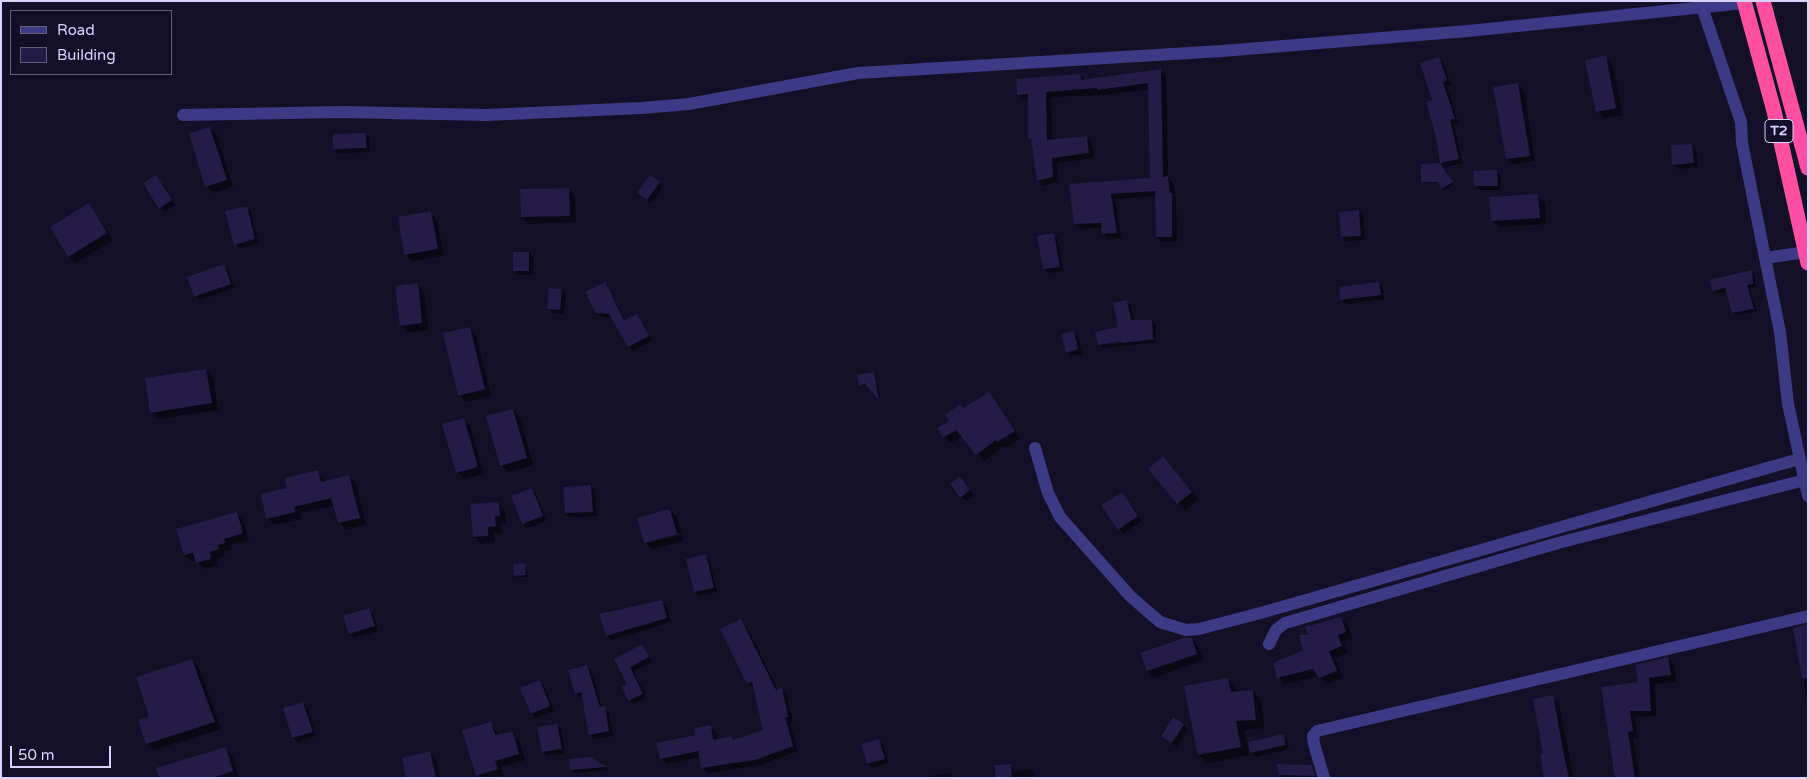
<!DOCTYPE html>
<style>
body{margin:0}
#map{position:relative;width:1809px;height:779px;overflow:hidden;background:#130f26;font-family:"Varela Round",sans-serif}
canvas{display:block}
.frame{position:absolute;inset:0;border:2px solid #d9d4ff;pointer-events:none}
.legend{position:absolute;left:10px;top:10px;width:162px;height:65px;box-sizing:border-box;background:#130f26;border:1px solid #625e7d;margin:0;padding:6px 9px;list-style:none;font-size:15px;color:#d9d4ff}
.legend li{display:flex;align-items:center;gap:10px;height:25px}
.legend b{width:25px;border:1px solid #625e7d}
.scale{position:absolute;left:10px;top:746px;width:101px;height:22px;box-sizing:border-box;border:2px solid #d9d4ff;border-top:0;padding-left:6px;font-size:15px;line-height:18px;white-space:nowrap;color:#d9d4ff;-webkit-text-stroke:4px #130f26;paint-order:stroke}
</style>
<div id="map">
<canvas width="1809" height="779"></canvas>
<div class="frame"></div>
<ul class="legend">
<li><b style="height:6px;background:#3d3a85"></b>Road</li>
<li><b style="height:14px;background:#241b47"></b>Building</li>
</ul>
<div class="scale">50 m</div>
</div>
<script>
const context = document.querySelector('canvas').getContext('2d');
context.lineJoin = 'round';
function fill(path, color) { context.fillStyle = color; context.fill(path, 'evenodd'); }
const toPath = rows => new Path2D(rows.map(r => 'M' + r).join(''));
function strokePath(path, color, width, dash) { context.strokeStyle = color; context.lineWidth = width; context.lineCap = dash ? 'butt' : 'round'; context.setLineDash(dash || []); context.stroke(path); }
function label(font, color, halo, rows, align = 'center') {
  context.font = font + ' "Varela Round",sans-serif'; context.lineWidth = 5; context.setLineDash([]); context.textBaseline = 'middle'; context.strokeStyle = halo; context.fillStyle = color; for (const [text, x, y, turn = 0] of rows) {
    context.save(); context.translate(x, y); context.rotate((+turn || 0) * Math.PI / 180); context.textAlign = isNaN(turn) ? turn : align; if (halo) context.strokeText(text, 0, 0); context.fillText(text, 0, 0); context.restore();
  }
}
const shadow = toPath([
 [1605,57,1612,64,1623,115,1604,118,1597,111],
 [1439,58,1443,63,1451,85,1447,86,1458,123,1454,125,1463,163,1444,167,1454,185,1444,190,1440,183,1423,182,1422,165,1442,164,1433,101],
 [1161,71,1166,76,1168,177,1173,183,1176,200,1177,242,1162,242,1157,237,1156,196,1115,199,1121,238,1108,239,1103,234,1103,228,1080,229,1075,224,1070,185,1152,179,1149,89,1104,95,1051,97,1052,141,1087,137,1092,142,1094,158,1057,163,1058,182,1043,186,1038,180,1033,142,1030,139,1029,99,1023,99,1018,94,1080,75,1085,80],
 [1518,84,1524,90,1535,161,1513,164,1507,159],
 [210,128,217,135,233,187,213,193,207,186],
 [365,134,370,138,370,152,339,153,335,149],
 [1692,145,1696,149,1698,167,1678,169,1674,164],
 [1496,172,1501,176,1501,190,1480,190,1475,186],
 [156,177,175,205,165,212,160,208],
 [659,183,663,187,651,203,643,197],
 [568,189,575,196,576,222,529,224,522,217],
 [1538,196,1545,203,1546,224,1499,227,1492,220],
 [89,204,113,240,76,263,69,256],
 [246,207,251,212,258,244,239,248,235,244],
 [1359,211,1363,216,1365,240,1346,241,1342,237],
 [430,213,437,219,444,256,412,261,405,254],
 [1053,235,1058,239,1063,271,1048,273,1044,269],
 [529,253,533,257,533,275,518,275,514,270],
 [223,266,228,270,234,288,200,300,195,296],
 [1751,271,1754,274,1756,287,1749,288,1757,311,1736,315,1733,312,1727,291,1717,294,1711,281],
 [1379,283,1383,288,1384,299,1346,304,1342,299],
 [417,284,424,291,429,330,408,332,401,325],
 [605,284,626,321,636,315,652,340,633,351,613,318,602,317,597,312],
 [562,290,566,294,564,314,553,313,548,309],
 [1126,301,1131,305,1134,322,1152,321,1156,325,1156,337,1100,343,1100,345,1099,344,1120,328],
 [469,328,476,335,491,396,466,402,459,395],
 [1073,332,1078,336,1082,354,1071,356,1067,352],
 [1156,340,1156,342,1103,348,1101,345],
 [206,370,213,377,218,410,158,419,151,412],
 [874,374,876,376,880,399,868,386,860,385],
 [989,393,1020,438,1005,448,1003,446,984,461,963,436,950,443,944,437,951,421,963,409],
 [513,410,520,417,533,465,508,472,501,465],
 [463,419,470,426,484,474,464,479,457,472],
 [1170,465,1198,499,1185,510,1178,503],
 [318,472,326,482,349,476,356,483,366,524,346,530,339,523,334,506,300,513,302,519,274,525,268,518,289,489],
 [960,478,974,495,966,501,961,497],
 [591,486,595,490,597,516,570,517,566,513],
 [532,489,536,494,546,521,527,528,523,523],
 [1122,493,1142,521,1123,534,1119,529],
 [498,503,505,510,506,523,501,523,502,533,494,533,495,543,481,544,474,537],
 [670,510,677,517,681,532,648,541,648,543,682,535,683,541,652,549,645,542],
 [236,513,243,520,249,540,230,545,231,549,224,551,225,556,216,559,217,565,204,569,197,560,192,562,185,555,178,529],
 [706,556,710,560,717,592,699,596,695,592],
 [525,564,528,577,517,577,515,576],
 [662,601,666,606,671,622,611,640,607,635],
 [369,610,373,614,378,631,354,638,350,634],
 [1341,619,1348,625,1352,639,1343,641,1348,653,1335,658,1343,678,1327,684,1319,676,1285,684,1278,677,1305,651,1310,636],
 [740,620,746,626,778,691,781,690,787,695,793,722,790,723,798,751,761,765,708,773,703,767,700,757,667,764,661,759,710,727,716,732,718,740,732,738,735,741,764,731,754,689,748,684,721,630],
 [1808,626,1808,706,1795,629],
 [1191,639,1198,646,1203,660,1154,678,1148,671],
 [642,646,652,662,634,671,646,698,634,704,630,700,629,685,615,659],
 [1668,658,1674,664,1676,681,1655,684,1656,716,1635,717,1638,737,1633,738,1640,778,1616,778,1602,688,1639,683],
 [192,661,199,668,221,729,154,750,147,744,140,721,150,717],
 [587,666,591,670,602,708,609,712,613,736,594,739,590,734,583,697,581,698,576,693],
 [1227,679,1236,688,1237,693,1253,691,1261,700,1264,728,1244,730,1247,743,1283,736,1287,740,1289,749,1256,757,1251,752,1249,744,1247,744,1249,755,1208,763,1199,755],
 [540,682,544,686,554,711,536,718,532,714],
 [1552,697,1559,704,1574,778,1545,778,1545,755],
 [303,703,307,707,316,736,298,742,293,738,284,709],
 [1174,719,1188,729,1177,747,1163,736],
 [491,724,499,735,512,733,519,740,525,760,501,767,504,776,480,778,477,775],
 [557,725,561,729,565,753,547,756,543,752],
 [1,734,3,751,1,751],
 [878,740,883,744,888,763,872,768,868,763],
 [225,748,232,755,239,778,160,778],
 [429,752,436,759,441,778,408,778],
 [589,758,607,768,609,770,574,773,571,770],
 [1278,765,1311,766,1317,778,1281,778],
 [1011,766,1015,772,1030,769,1033,773,1034,778,997,778],
 [950,773,955,778,920,778]
]);
const building = toPath([
 [1606,55,1616,108,1596,112,1585,60],
 [1439,57,1447,80,1443,82,1455,119,1450,120,1459,159,1440,163,1436,137,1426,102,1432,100,1420,63],
 [1161,69,1163,177,1168,176,1170,193,1172,193,1172,237,1156,237,1155,191,1111,194,1117,233,1102,234,1101,223,1074,224,1069,184,1150,178,1148,83,1097,90,1097,88,1046,92,1047,140,1087,136,1089,153,1052,158,1053,177,1037,181,1031,139,1028,139,1028,94,1017,95,1016,79,1080,74,1081,80],
 [1518,83,1530,156,1506,159,1493,87],
 [210,127,227,180,205,187,189,133],
 [366,133,366,148,333,149,333,134],
 [1692,144,1694,163,1672,165,1671,145],
 [1440,163,1453,182,1441,189,1438,182,1421,182,1421,164],
 [1497,170,1498,186,1474,186,1473,171],
 [156,175,172,200,159,209,143,183],
 [650,175,660,182,647,200,637,193],
 [569,188,570,216,521,217,520,189],
 [1538,194,1540,218,1491,221,1489,197],
 [89,203,107,233,68,257,50,227],
 [247,206,255,239,234,245,225,211],
 [1359,210,1361,236,1341,237,1339,212],
 [431,211,438,249,404,255,398,217],
 [1054,233,1060,267,1043,269,1037,236],
 [513,252,529,252,529,271,513,271],
 [224,264,231,284,194,297,187,277],
 [1752,270,1753,284,1747,285,1754,309,1732,313,1725,288,1712,291,1710,280],
 [605,282,624,320,637,314,649,336,628,347,609,314,596,313,585,292],
 [1379,282,1381,295,1340,300,1339,287],
 [418,283,422,323,400,326,395,286],
 [549,288,562,289,560,310,547,309],
 [1127,300,1131,320,1152,320,1153,339,1121,343,1121,341,1098,345,1095,332,1118,327,1113,303],
 [470,327,485,389,458,396,443,333],
 [1074,331,1078,349,1066,353,1061,334],
 [206,369,212,403,150,413,145,378],
 [874,372,879,400,865,384,859,386,857,375],
 [989,392,1015,431,997,442,996,440,976,455,956,430,943,438,937,428,949,421,945,415,960,404,963,408],
 [513,409,527,458,500,466,486,416],
 [464,418,478,467,456,473,442,424],
 [1163,456,1192,492,1177,504,1148,469],
 [318,470,321,482,349,475,360,518,338,523,331,498,294,507,295,512,266,519,261,494,287,488,285,478],
 [960,476,970,490,960,498,950,484],
 [591,485,593,512,565,513,563,487],
 [532,488,543,516,522,524,511,496],
 [1122,492,1138,516,1118,530,1101,505],
 [499,502,500,516,495,516,496,526,488,527,488,536,473,537,470,504],
 [670,509,677,534,644,543,637,518],
 [237,512,243,533,224,539,225,543,218,545,219,549,210,552,211,559,196,563,193,553,184,555,176,529],
 [706,554,714,588,694,592,686,559],
 [525,563,526,575,514,576,513,564],
 [662,600,667,618,606,636,599,614],
 [369,608,375,626,349,634,343,616],
 [1341,617,1346,632,1338,635,1342,646,1329,651,1337,671,1319,678,1313,669,1277,678,1273,663,1303,650,1299,635,1308,635,1305,627],
 [741,619,776,690,782,688,788,717,785,717,793,746,755,760,701,768,698,751,660,759,656,743,695,735,694,728,711,725,713,740,732,736,733,740,763,730,752,682,747,684,720,629],
 [1808,624,1808,678,1802,679,1793,628],
 [1184,638,1192,638,1197,654,1147,671,1140,653],
 [642,644,649,657,630,667,643,694,628,701,622,687,627,684,614,659],
 [1668,657,1671,675,1649,678,1651,711,1630,711,1633,731,1628,732,1635,778,1615,778,1601,687,1638,682,1635,665],
 [192,659,215,722,146,744,138,720,149,717,136,677],
 [587,665,600,707,605,706,609,731,589,735,581,692,575,694,568,670],
 [1228,678,1231,692,1253,690,1256,720,1236,721,1241,747,1198,755,1184,686],
 [540,680,550,706,531,714,520,688],
 [1553,695,1563,750,1569,778,1544,778,1540,754,1543,754,1533,699],
 [303,702,313,732,292,738,283,708],
 [1173,717,1184,724,1172,743,1161,736],
 [491,722,495,735,513,732,519,754,495,761,498,769,476,776,462,730],
 [557,724,562,749,542,752,537,727],
 [1283,734,1286,745,1250,753,1248,742],
 [879,739,885,759,867,764,861,744],
 [226,747,233,771,212,778,159,778,156,768],
 [430,751,436,778,406,778,402,758],
 [590,757,607,767,570,770,569,759],
 [1011,764,1012,778,995,778,995,765],
 [1276,764,1312,765,1315,776,1279,775]
]);
const minor = toPath([
 [1702,7,1741,122,1742,143,1780,332,1788,404,1808,496],
 [183,115,342,112,487,115,641,108,689,104,858,73,1222,51,1468,31,1744,3],
 [1765,258,1806,252],
 [1035,448,1048,493,1060,517,1130,596,1160,622,1186,630,1199,629,1264,612,1799,459],
 [1269,644,1276,630,1285,623,1558,543,1805,480],
 [1324,778,1314,744,1313,736,1317,731,1808,616]
]);
const highway = toPath([
 [1744,1,1774,111,1808,263],
 [1763,1,1808,168]
]);
const shields = [
 [1779,131,28]
];
const shieldNames = [
 ["T2",1779,131]
];
fill(shadow, '#0007');
fill(building, '#241b47');
strokePath(minor, '#3d3a85', 12);
strokePath(highway, '#ff4fa3', 15);
for (const [x, y, w] of shields) { const box = new Path2D(); box.roundRect(x - w / 2, y - 11.5, w, 23, 4); context.fillStyle = '#130f26'; context.fill(box); strokePath(box, '#d9d4ff', 1); }
label('bold 14px', '#d9d4ff', null, shieldNames);
</script>
